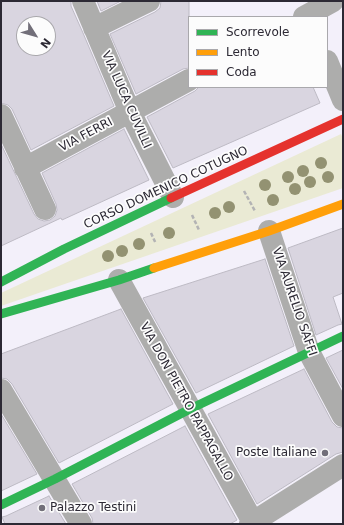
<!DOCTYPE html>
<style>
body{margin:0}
#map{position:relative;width:344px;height:525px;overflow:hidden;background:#f3f0fa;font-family:"DejaVu Sans",sans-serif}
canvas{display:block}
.frame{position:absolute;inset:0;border:2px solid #2c2934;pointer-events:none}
.legend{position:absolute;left:188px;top:16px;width:140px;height:72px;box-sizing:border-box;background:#fcfcfc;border:1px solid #a9a8ac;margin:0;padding:5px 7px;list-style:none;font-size:12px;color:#2c2934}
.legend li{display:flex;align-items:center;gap:8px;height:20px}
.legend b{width:20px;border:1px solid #a9a8ac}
.north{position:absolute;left:16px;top:16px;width:40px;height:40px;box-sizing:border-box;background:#fcfcfc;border:1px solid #a9a8ac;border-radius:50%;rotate:127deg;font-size:11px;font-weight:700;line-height:16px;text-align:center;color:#2c2934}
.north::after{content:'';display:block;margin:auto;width:14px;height:18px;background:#726f79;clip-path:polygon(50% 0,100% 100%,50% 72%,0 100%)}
</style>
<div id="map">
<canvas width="344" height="525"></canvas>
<div class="frame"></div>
<ul class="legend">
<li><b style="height:5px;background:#30b455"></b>Scorrevole</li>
<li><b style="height:5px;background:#ff9f0a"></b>Lento</li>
<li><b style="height:5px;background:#e5322d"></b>Coda</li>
</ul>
<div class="north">N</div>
</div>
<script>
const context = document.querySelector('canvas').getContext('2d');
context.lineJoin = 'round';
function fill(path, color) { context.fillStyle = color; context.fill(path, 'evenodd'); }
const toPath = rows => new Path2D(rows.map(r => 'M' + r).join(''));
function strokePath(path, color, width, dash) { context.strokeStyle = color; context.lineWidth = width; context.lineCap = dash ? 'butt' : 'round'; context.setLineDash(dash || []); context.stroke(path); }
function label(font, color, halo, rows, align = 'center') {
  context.font = font + ' "DejaVu Sans",sans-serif'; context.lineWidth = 3.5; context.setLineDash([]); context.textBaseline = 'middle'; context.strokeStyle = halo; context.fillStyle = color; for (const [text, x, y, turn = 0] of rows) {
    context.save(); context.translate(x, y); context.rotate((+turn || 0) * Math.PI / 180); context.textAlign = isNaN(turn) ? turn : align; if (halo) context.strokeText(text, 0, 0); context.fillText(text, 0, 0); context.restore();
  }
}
const green = toPath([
 [341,134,343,139,343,188,1,306,1,293]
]);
const building = toPath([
 [1,1,71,1,71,6,83,33,114,106,31,150,12,109,8,105,1,103,1,1],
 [24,24,48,24,48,48,24,48,24,24],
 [97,1,121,1,101,11,97,1],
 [161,1,189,1,189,68,183,69,136,94,110,34,155,12,160,8,161,1],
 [199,87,313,87,320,103,173,168,147,117,195,91,199,87],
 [124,129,149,180,62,220,61,218,1,246,1,144,34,214,38,219,44,221,50,220,55,216,57,210,56,204,42,173,124,129],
 [343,228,343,293,333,297,342,324,338,325,316,335,288,248,343,228],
 [265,259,294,346,196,393,143,298,265,259],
 [121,309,173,404,59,463,12,384,7,379,1,378,1,354,121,309],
 [343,350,343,389,326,358,343,350],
 [304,369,332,422,337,427,343,428,343,452,336,454,257,504,208,414,304,369],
 [1,414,37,474,1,491,1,414],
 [185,426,237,520,230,524,93,524,92,518,72,484,185,426],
 [49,496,66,524,5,524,2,517,6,516,49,496]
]);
const path = toPath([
 [244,191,255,211],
 [192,215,199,230],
 [151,233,156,244]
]);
const street = toPath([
 [83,1,130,112,173,197],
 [304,17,333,1],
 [94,28,149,1],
 [327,61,343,100],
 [1,115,45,209],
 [25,168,189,80],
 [269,231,309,352,343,416],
 [119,280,254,524],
 [1,390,81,524],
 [250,524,343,465]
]);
const fast = toPath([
 [1,282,64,249,171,198],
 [1,314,119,280,154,268],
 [1,505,55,479,190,409,343,336]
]);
const slow = toPath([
 [154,268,269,231,343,204]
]);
const jam = toPath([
 [171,198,343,119]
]);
const trees = [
 [321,163],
 [303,171],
 [288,177],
 [328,177],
 [310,182],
 [265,185],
 [295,189],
 [273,200],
 [229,207],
 [215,213],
 [169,233],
 [139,244],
 [122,251],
 [108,256]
];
const markers = [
 [325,453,4,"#726f79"],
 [42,508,4,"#726f79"]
];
const streetNames = [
 ["VIA LUCA CUVILLI",126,100,66],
 ["VIA FERRI",86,135,-28],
 ["CORSO DOMENICO COTUGNO",166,188,-25],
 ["VIA AURELIO SAFFI",294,302,71],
 ["VIA DON PIETRO PAPPAGALLO",186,402,61]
];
const poiNames = [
 ["Poste Italiane",317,453],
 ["Palazzo Testini",50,508,"left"]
];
fill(green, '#eaead4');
fill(building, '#d9d5e0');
strokePath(building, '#bdbac4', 1);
strokePath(path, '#b3b3b4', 2.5, [4, 2]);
strokePath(street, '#adadac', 22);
strokePath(fast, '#30b455', 9);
strokePath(slow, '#ff9f0a', 9);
strokePath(jam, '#e5322d', 9);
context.fillStyle = '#939272';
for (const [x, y] of trees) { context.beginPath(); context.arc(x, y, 6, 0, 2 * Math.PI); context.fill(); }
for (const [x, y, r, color] of markers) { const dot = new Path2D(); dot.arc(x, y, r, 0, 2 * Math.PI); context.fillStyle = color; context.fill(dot); strokePath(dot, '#fcfcfc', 1.5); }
label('12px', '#2c2934', '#fcfcfc', streetNames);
label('12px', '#2c2934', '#fcfcfc', poiNames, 'right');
</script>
